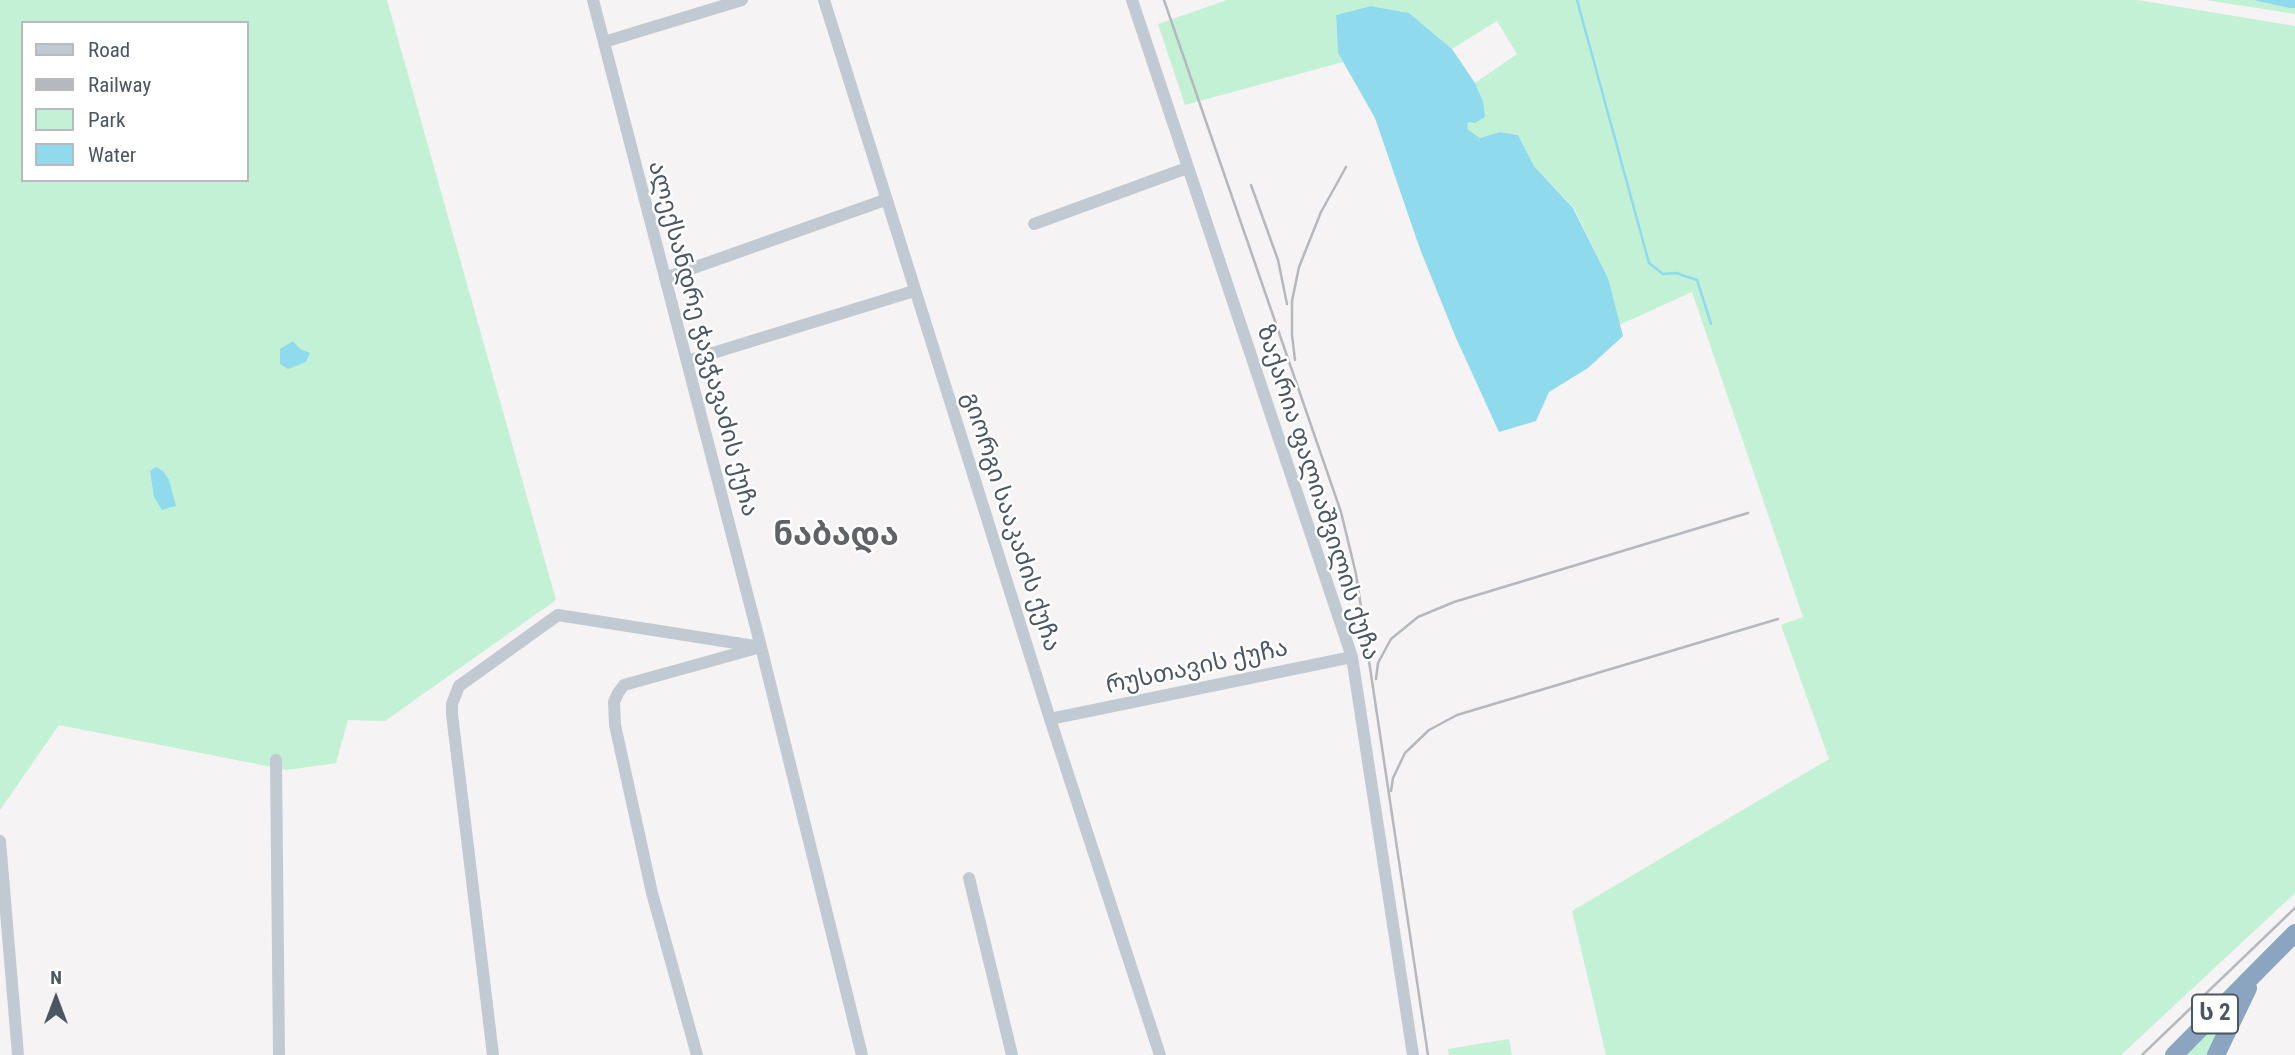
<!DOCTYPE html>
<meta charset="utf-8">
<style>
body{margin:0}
#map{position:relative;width:2295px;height:1055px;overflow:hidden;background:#f5f3f3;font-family:"Roboto Condensed",sans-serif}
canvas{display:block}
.legend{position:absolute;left:21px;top:21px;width:228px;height:161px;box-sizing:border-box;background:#fff;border:2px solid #b7bbc0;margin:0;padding:9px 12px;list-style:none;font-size:21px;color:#4a5661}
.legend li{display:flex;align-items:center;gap:14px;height:35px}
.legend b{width:35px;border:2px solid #b7bbc0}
.north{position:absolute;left:21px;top:964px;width:70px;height:70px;-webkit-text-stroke:5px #fff;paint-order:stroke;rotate:0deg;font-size:19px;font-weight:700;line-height:28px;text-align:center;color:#4a5661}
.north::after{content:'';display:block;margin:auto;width:24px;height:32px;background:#4a5661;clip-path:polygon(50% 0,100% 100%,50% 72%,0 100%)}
</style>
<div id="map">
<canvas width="2295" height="1055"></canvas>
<ul class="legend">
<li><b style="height:9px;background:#c1cad2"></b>Road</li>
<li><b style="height:9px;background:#b5b8bd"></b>Railway</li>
<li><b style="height:19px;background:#c3f1d5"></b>Park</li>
<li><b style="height:19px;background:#90daee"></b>Water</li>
</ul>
<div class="north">N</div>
</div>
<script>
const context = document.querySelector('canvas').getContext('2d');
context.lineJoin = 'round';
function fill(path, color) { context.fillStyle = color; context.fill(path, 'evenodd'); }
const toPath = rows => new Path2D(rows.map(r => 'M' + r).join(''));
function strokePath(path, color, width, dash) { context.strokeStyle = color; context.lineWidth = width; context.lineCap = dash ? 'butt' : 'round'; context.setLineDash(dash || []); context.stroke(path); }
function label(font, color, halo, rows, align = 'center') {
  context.font = font + ' "Roboto Condensed","Noto Sans Georgian",sans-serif'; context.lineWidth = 5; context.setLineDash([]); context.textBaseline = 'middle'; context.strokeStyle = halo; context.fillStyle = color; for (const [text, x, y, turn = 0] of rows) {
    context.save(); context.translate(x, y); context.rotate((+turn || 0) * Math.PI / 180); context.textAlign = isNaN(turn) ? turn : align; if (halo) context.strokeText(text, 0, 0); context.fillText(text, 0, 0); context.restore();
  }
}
const green = toPath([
 [0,0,387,0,556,600,385,721,348,720,336,763,287,770,59,725,0,810],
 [23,23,247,23,247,180,23,180],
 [1227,0,2137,0,2295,26,2295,893,2121,1055,1606,1055,1572,911,1829,759,1781,625,1803,617,1692,292,1619,325,1608,278,1574,208,1534,166,1518,135,1500,132,1480,138,1466,129,1468,122,1483,101,1475,83,1517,54,1497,21,1452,49,1409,13,1371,6,1363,8,1336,15,1338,53,1343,62,1185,105,1158,24],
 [2206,0,2253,0,2295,8,2295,14],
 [2228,1009,2209,1055,2182,1055],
 [1509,1039,1512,1055,1449,1055,1448,1049]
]);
const water = toPath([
 [2253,0,2295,0,2295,8,2290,8],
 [1371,6,1409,13,1452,49,1475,83,1483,101,1485,117,1475,123,1468,122,1467,129,1480,138,1500,132,1518,135,1534,166,1573,208,1608,278,1623,336,1588,368,1549,392,1536,421,1499,432,1456,338,1420,249,1375,118,1338,53,1336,15],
 [293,341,300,349,310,353,306,362,288,369,280,364,280,349],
 [156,467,163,471,169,480,176,506,162,510,154,497,150,471]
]);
const stream = toPath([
 [1577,0,1649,263,1663,274,1676,273,1697,280,1711,324]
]);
const minor = toPath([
 [593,0,761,647,862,1055],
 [824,0,1050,719,1160,1055],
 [1132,0,1352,657,1413,1055],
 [604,42,742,0],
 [1034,224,1187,168],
 [665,278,885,200],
 [687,361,914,291],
 [1050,719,1352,657],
 [276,760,279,1055],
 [0,841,18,1055],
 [969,878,1012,1055],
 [493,1055,452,714,452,704,459,686,558,615,761,647],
 [697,1055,652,893,615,725,614,702,618,693,624,685,757,648]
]);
const highway = toPath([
 [2174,1055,2295,933],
 [2216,1055,2248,988]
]);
const rail = toPath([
 [1164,0,1341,512,1356,574,1428,1055],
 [1251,185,1278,260,1287,304],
 [1295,360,1292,335,1292,301,1299,267,1321,212,1346,167],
 [1376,679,1378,663,1391,639,1418,617,1454,602,1748,513],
 [1391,791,1393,778,1405,753,1429,730,1457,715,1778,619],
 [2142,1055,2295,908]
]);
const shields = [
 [2215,1014,46]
];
const shieldNames = [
 ["ს 2",2215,1014]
];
const streetNames = [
 ["ალექსანდრე ჭავჭავაძის ქუჩა",702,339,75],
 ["ზაქარია ფალიაშვილის ქუჩა",1317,493,72],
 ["გიორგი სააკაძის ქუჩა",1010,522,72],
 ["რუსთავის ქუჩა",1197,668,-12]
];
const districtNames = [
 ["ნაბადა",836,537]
];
fill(green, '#c3f1d5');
fill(water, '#90daee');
strokePath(stream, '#90daee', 2.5);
strokePath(minor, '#c1cad2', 12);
strokePath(highway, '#8ba5c1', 18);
strokePath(rail, '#b5b8bd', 2.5);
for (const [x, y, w] of shields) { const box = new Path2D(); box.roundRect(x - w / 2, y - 19.5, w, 39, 5); context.fillStyle = '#fff'; context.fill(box); strokePath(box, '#4a5661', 2); }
label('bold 23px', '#4a5661', null, shieldNames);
label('24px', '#4a5661', '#fff', streetNames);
label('bold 32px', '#5f6368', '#fff', districtNames);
</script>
